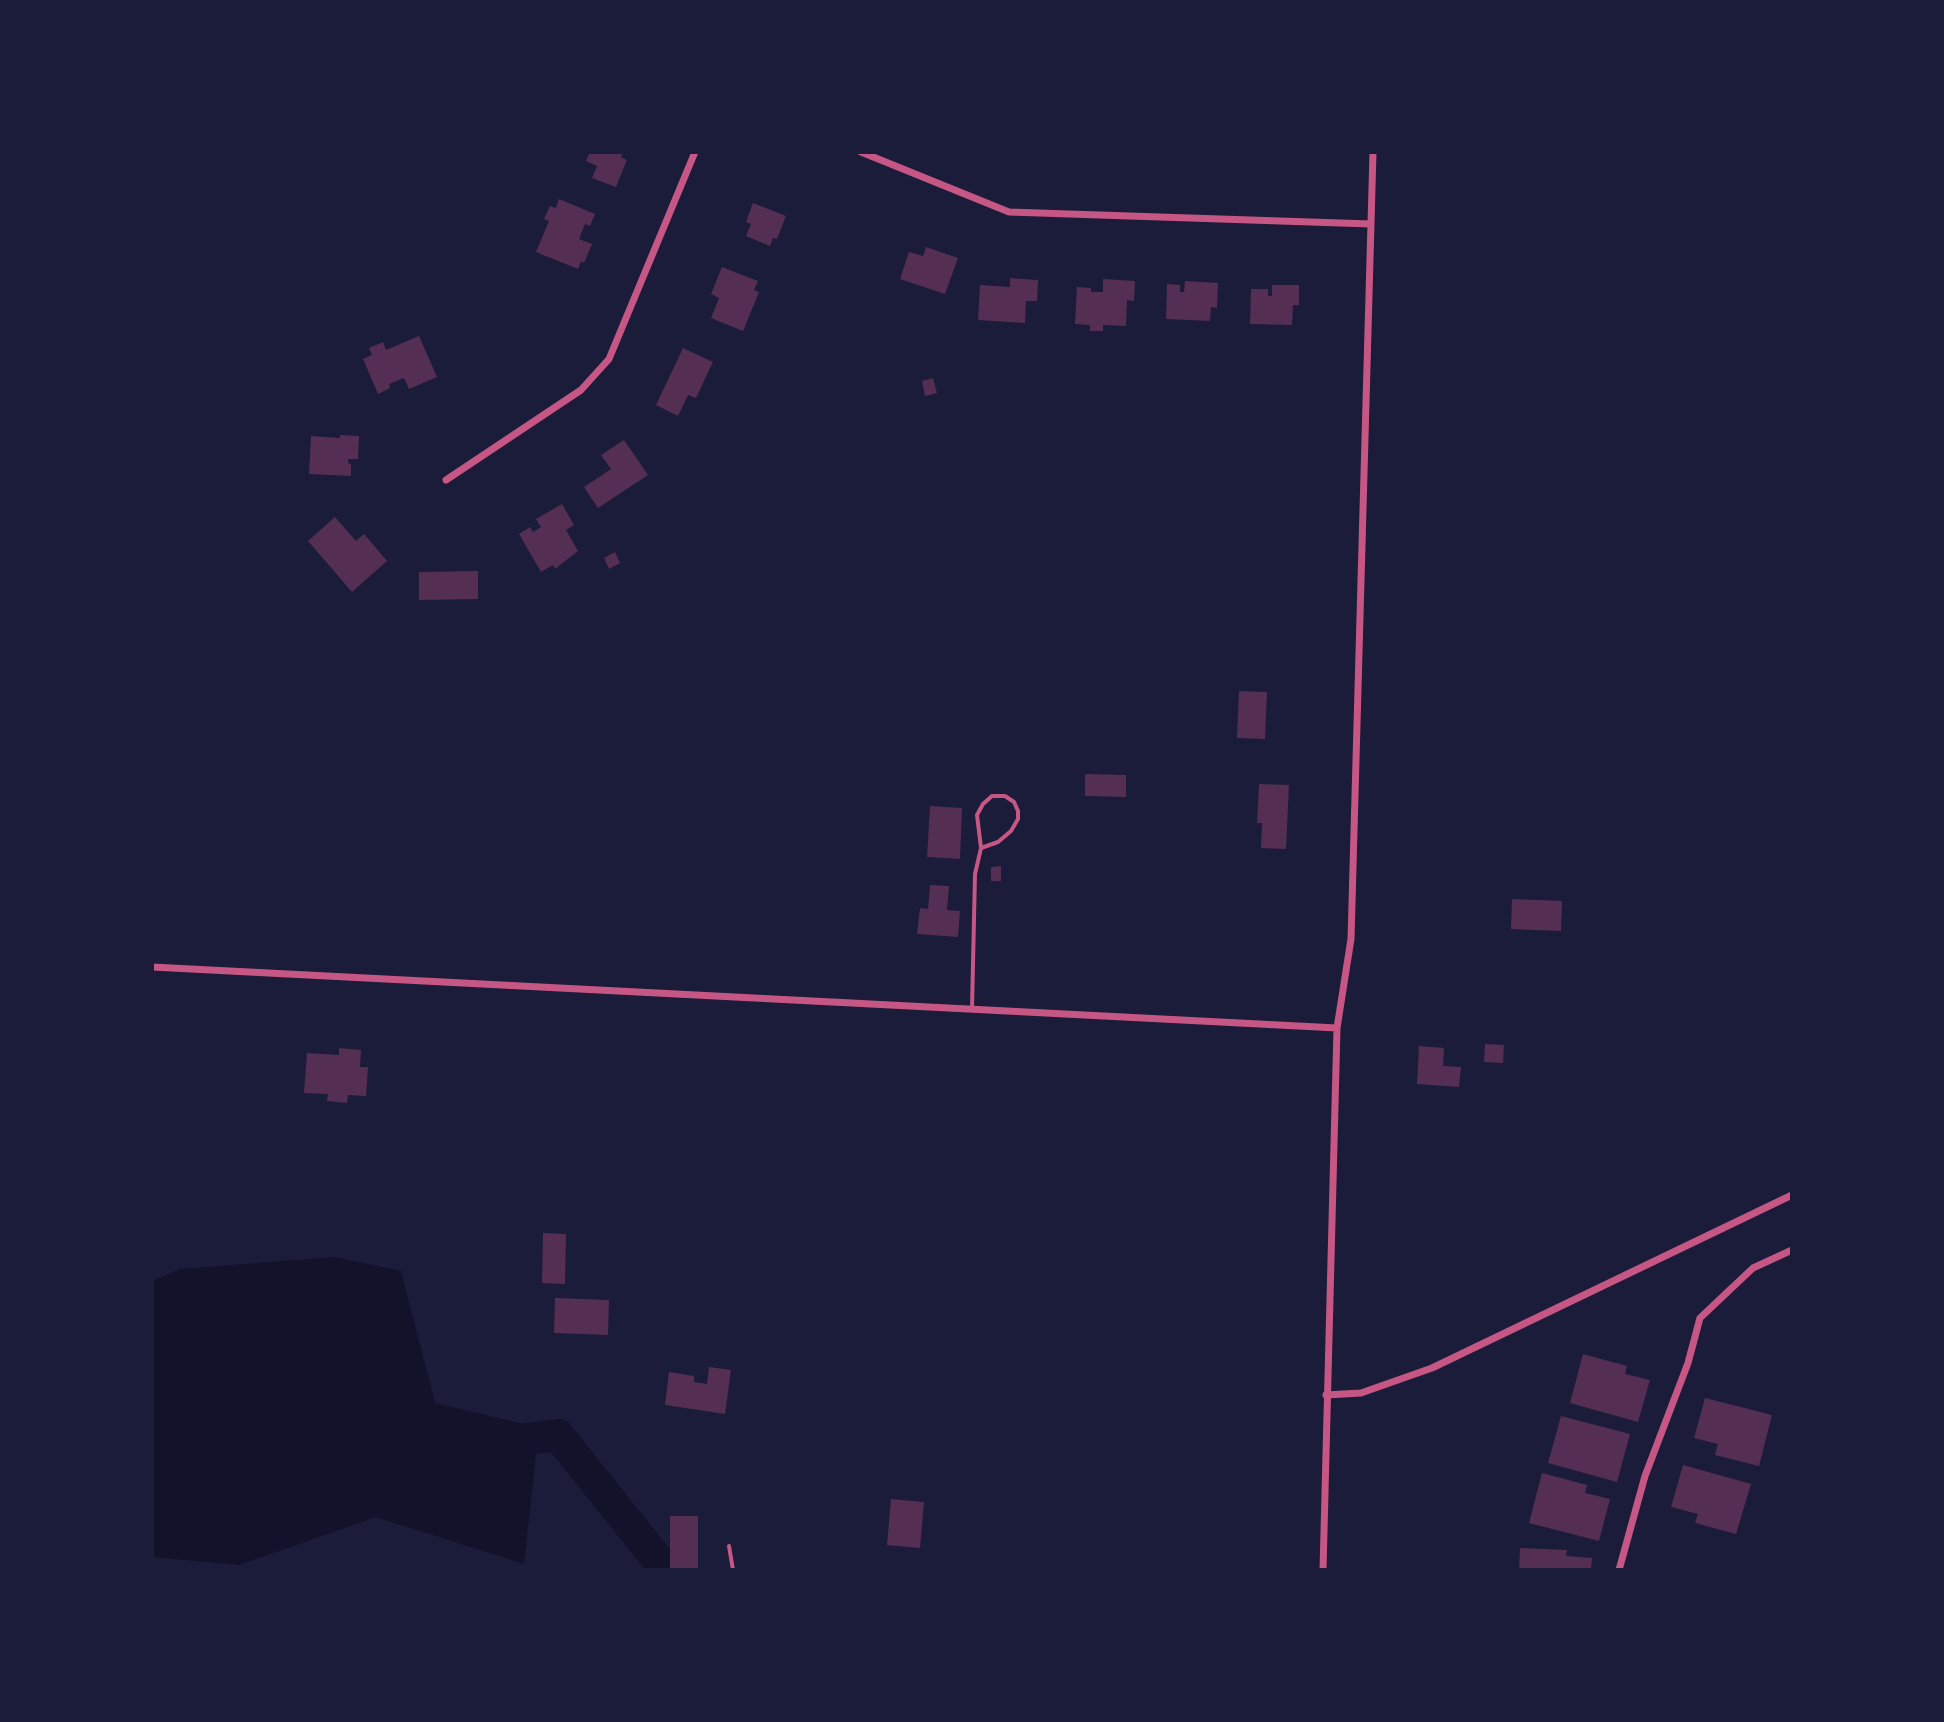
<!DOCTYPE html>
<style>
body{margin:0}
#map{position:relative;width:1944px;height:1722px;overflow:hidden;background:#1b1b3a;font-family:Jost,sans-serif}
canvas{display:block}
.frame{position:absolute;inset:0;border:154px solid #1b1b3a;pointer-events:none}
</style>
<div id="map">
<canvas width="1944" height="1722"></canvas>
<div class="frame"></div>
</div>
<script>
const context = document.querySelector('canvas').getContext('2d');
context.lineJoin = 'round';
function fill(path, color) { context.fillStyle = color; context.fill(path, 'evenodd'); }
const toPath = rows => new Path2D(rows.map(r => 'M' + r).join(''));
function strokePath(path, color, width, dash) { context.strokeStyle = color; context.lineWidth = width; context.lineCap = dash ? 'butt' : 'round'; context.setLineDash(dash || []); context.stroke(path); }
const water = toPath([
 [335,1257,401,1271,435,1403,539,1428,524,1564,376,1517,239,1565,152,1557,152,1281,180,1269]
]);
const river = toPath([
 [496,1443,558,1435,666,1570]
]);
const building = toPath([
 [590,152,623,152,621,157,627,160,616,187,592,178,597,166,586,161],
 [559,199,595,214,590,226,585,224,579,239,592,244,584,263,581,261,578,269,536,252,549,221,544,219,550,206,556,208],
 [753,203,786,216,777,239,773,238,770,246,746,236,751,224,746,222],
 [926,247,958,258,945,294,900,279,909,252,923,256],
 [722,267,758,281,754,290,759,292,743,331,711,318,719,298,711,294],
 [1010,278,1038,280,1037,301,1026,301,1025,323,978,320,980,285,1010,287],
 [1103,279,1135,281,1134,301,1127,300,1126,326,1103,325,1103,331,1090,331,1090,325,1075,324,1077,287,1091,288,1091,292,1103,292],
 [1185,281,1218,283,1217,308,1211,307,1210,321,1166,319,1167,284,1180,285,1180,292,1184,292],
 [1272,285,1299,285,1299,305,1293,305,1292,325,1250,324,1251,289,1268,289,1268,296,1272,296],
 [419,336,437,377,409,389,404,378,389,384,390,388,378,394,363,359,372,355,369,348,383,342,386,350],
 [683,348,713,362,696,398,688,395,678,416,656,405],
 [933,378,937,393,925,396,922,381],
 [340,435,359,436,358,459,348,459,348,463,351,464,351,476,309,474,311,436,340,438],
 [624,440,648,475,598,508,584,487,611,469,601,455],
 [562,504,574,525,566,530,578,551,555,569,553,565,541,572,519,534,530,527,533,532,541,527,536,519],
 [335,517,356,541,364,534,387,561,352,592,308,541],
 [615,552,620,563,609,569,604,558],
 [478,571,478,599,419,600,419,572],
 [1239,691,1267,692,1265,739,1237,738],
 [1085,774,1126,775,1126,797,1085,796],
 [1259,784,1289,785,1286,849,1261,848,1262,823,1257,823],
 [930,806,962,808,960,859,927,857],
 [1001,866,1001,881,991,881,991,867],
 [930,885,949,886,947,910,960,911,958,937,917,934,920,908,928,909],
 [1512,899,1562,901,1561,931,1511,929],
 [1485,1044,1504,1045,1503,1063,1484,1062],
 [1419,1046,1444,1048,1443,1066,1461,1067,1459,1087,1417,1084],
 [339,1048,361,1050,360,1067,368,1067,366,1096,348,1095,347,1103,327,1101,328,1094,304,1093,307,1053,339,1055],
 [543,1233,566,1234,565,1284,542,1283],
 [555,1298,609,1300,608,1335,554,1333],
 [1583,1354,1627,1366,1625,1374,1650,1380,1638,1422,1570,1403],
 [709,1367,731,1370,725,1414,665,1405,669,1372,694,1376,694,1382,707,1384],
 [1705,1398,1772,1415,1759,1466,1715,1455,1718,1444,1694,1438],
 [1561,1416,1630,1434,1617,1482,1548,1463],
 [1683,1465,1751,1484,1736,1534,1695,1523,1698,1514,1671,1507],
 [1542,1473,1587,1485,1585,1493,1610,1499,1599,1541,1529,1523],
 [891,1499,924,1502,920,1548,887,1545],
 [670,1516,698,1516,698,1568,670,1568],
 [1520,1548,1567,1550,1566,1556,1592,1558,1591,1570,1519,1570]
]);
const service = toPath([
 [972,1009,975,874,981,848,998,842,1011,831,1018,819,1018,811,1014,802,1005,796,992,796,983,804,977,815,981,848],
 [729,1546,733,1570]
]);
const minor = toPath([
 [861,152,1009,212,1371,224],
 [446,480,581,390,609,359,695,152],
 [152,967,1337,1028],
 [1326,1395,1361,1393,1432,1368,1792,1195],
 [1323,1570,1337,1028,1351,939,1373,152],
 [1619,1570,1645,1476,1688,1363,1700,1318,1753,1268,1792,1250]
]);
fill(water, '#12122b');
strokePath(river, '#12122b', 32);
fill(building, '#542f53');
strokePath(service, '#c65784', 4);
strokePath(minor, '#c65784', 7);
</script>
